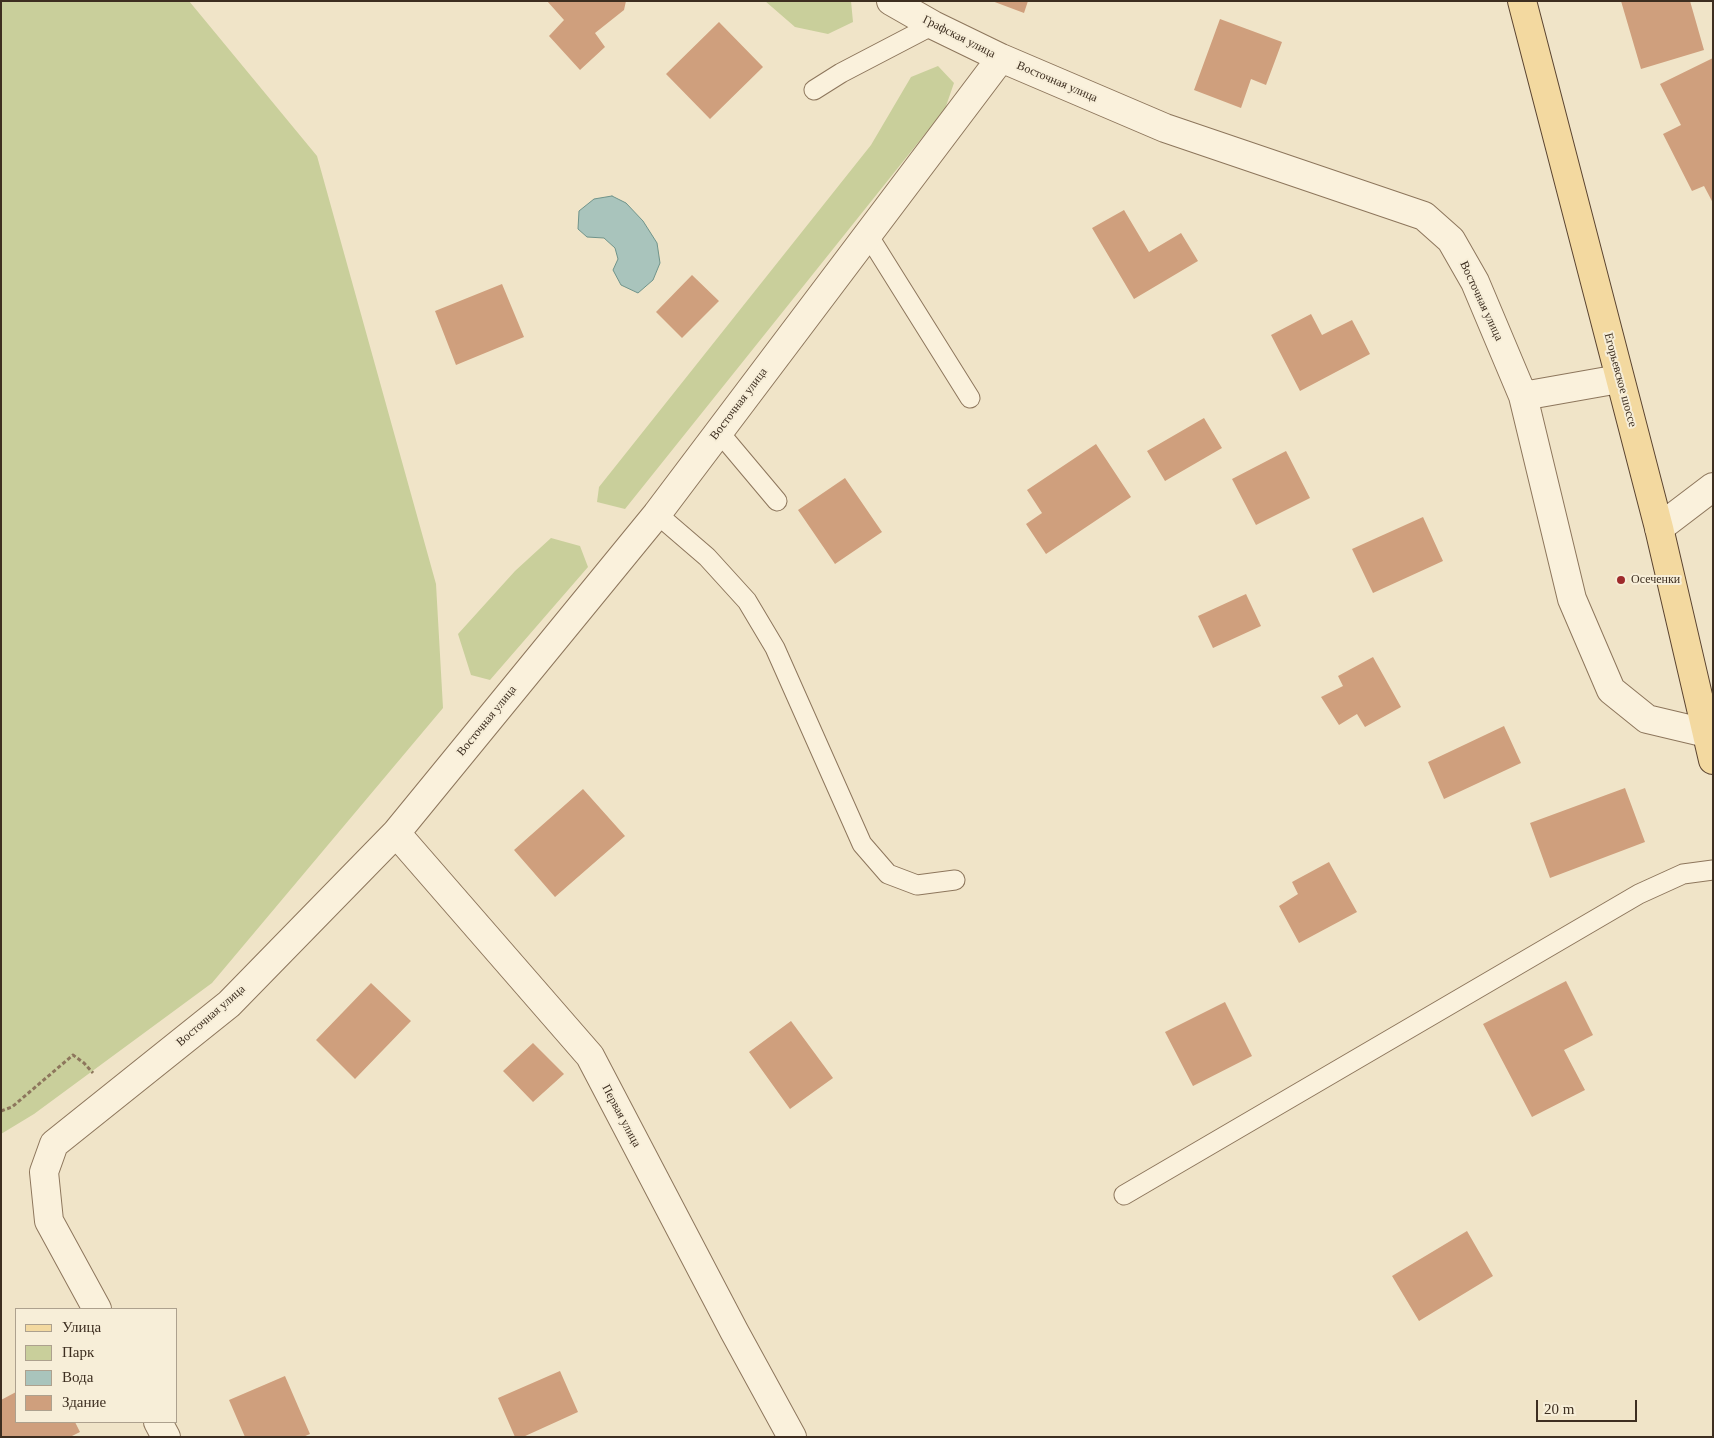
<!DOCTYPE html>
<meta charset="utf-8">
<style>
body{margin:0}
#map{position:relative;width:1714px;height:1438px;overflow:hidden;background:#f0e4c8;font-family:"Times New Roman",serif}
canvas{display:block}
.frame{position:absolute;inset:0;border:2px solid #3d2e20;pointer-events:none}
.legend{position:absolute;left:15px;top:1308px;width:162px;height:115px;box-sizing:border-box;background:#f7eed8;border:1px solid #ada18e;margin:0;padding:6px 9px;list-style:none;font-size:15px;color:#3d2e20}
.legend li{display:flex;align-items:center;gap:10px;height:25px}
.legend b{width:25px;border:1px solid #ada18e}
.scale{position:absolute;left:1536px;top:1400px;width:101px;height:22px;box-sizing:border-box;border:2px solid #3d2e20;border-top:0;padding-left:6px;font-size:15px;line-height:18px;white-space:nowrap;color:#3d2e20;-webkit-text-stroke:4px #f7eed8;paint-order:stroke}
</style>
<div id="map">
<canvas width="1714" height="1438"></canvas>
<div class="frame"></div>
<ul class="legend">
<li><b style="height:6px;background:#f3d9a0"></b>Улица</li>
<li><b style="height:14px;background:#c9cf9b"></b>Парк</li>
<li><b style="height:14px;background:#a9c4bc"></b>Вода</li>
<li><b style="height:14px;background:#cf9f7d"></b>Здание</li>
</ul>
<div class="scale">20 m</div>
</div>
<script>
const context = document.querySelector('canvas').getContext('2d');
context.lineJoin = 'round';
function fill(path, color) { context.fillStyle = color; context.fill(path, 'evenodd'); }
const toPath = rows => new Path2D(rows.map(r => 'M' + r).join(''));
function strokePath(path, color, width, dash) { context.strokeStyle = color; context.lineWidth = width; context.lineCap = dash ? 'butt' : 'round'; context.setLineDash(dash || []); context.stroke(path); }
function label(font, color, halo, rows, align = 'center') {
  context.font = font + ' "Times New Roman",serif'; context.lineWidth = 4; context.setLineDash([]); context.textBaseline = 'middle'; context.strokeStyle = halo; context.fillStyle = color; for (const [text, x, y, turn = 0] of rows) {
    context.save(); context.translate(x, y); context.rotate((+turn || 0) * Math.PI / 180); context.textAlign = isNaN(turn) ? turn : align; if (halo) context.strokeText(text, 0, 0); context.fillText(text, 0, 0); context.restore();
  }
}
const green = toPath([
 [1,1,189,1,317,156,436,584,443,708,212,983,34,1114,1,1134],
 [765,1,851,1,853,22,828,34,795,27],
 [938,66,954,83,945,109,625,509,597,502,599,487,871,145,911,77],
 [551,538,580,546,588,567,490,680,471,675,458,634,515,571]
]);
const water = toPath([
 [612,196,626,203,643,221,657,243,660,263,653,280,638,293,621,285,613,270,618,259,615,248,604,238,587,237,578,229,579,211,594,199,612,196]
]);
const building = toPath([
 [547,1,626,1,624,10,595,33,605,47,580,70,549,36,564,20],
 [992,1,1028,1,1024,13],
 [1621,1,1690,1,1704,50,1641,69],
 [1220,19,1282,42,1266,85,1251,79,1241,108,1194,90],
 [719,22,763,67,710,119,666,74],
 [1713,58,1713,203,1704,186,1692,191,1663,134,1681,125,1660,84],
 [1124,210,1149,252,1181,233,1198,261,1134,299,1092,228],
 [692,275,719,301,682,338,656,312],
 [502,284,524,337,456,365,435,311],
 [1311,314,1322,335,1352,320,1370,354,1300,391,1271,335],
 [1204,418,1222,448,1165,481,1147,451],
 [1096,444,1131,497,1046,554,1026,524,1042,513,1027,490],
 [1286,451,1310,498,1256,525,1232,479],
 [845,478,882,532,835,564,798,510],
 [1423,517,1443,561,1373,593,1352,549],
 [1246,594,1261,626,1213,648,1198,616],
 [1373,657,1401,707,1365,727,1357,714,1339,725,1321,697,1343,686,1338,676],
 [1504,726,1521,763,1444,799,1428,762],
 [1625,788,1645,842,1550,878,1530,823],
 [583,789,625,836,555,897,514,850],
 [1329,862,1357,912,1299,943,1279,906,1298,894,1292,882],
 [1566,981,1593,1035,1564,1050,1585,1090,1532,1117,1483,1024],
 [371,983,411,1021,355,1079,316,1040],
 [1225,1002,1252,1056,1193,1086,1165,1032],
 [791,1021,833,1078,790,1109,749,1052],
 [533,1043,564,1074,533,1102,503,1071],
 [1467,1231,1493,1276,1419,1321,1392,1276],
 [560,1371,578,1412,523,1437,515,1437,498,1398],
 [285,1376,310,1434,303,1437,245,1437,229,1400],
 [16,1392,16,1422,75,1422,80,1432,70,1437,1,1437,1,1400]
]);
const path = toPath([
 [1,1111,12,1107,73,1055,84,1063,93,1073]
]);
const service = toPath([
 [814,90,841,73,933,25],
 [868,235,970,398],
 [719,432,777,501],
 [657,514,707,557,747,601,775,648,862,844,888,874,917,885,955,880],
 [1124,1195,1639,894,1683,874,1713,870]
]);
const minor = toPath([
 [891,1,933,25,1001,58,1165,128,1424,216,1451,240,1475,282,1523,396,1619,379],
 [1523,396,1572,599,1611,690,1647,719,1706,733],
 [1659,528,1713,487],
 [396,833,590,1056,734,1331,792,1437],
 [97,1309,49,1221,44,1172,54,1144,229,1004,396,833,657,514,1001,58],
 [158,1422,166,1437]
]);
const primary = toPath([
 [1522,1,1659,528,1713,760]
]);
const markers = [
 [1621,580,5,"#9e2a2b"]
];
const streetNames = [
 ["Графская улица",959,37,27],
 ["Восточная улица",1057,82,23],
 ["Восточная улица",1481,301,65],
 ["Егорьевское шоссе",1620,380,75],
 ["Восточная улица",739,404,-53],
 ["Восточная улица",487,721,-51],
 ["Восточная улица",211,1016,-41],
 ["Первая улица",621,1116,62]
];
const poiNames = [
 ["Осеченки",1631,580]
];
fill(green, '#c9cf9b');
fill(water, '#a9c4bc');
strokePath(water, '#6f938a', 1);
fill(building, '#cf9f7d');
strokePath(service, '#8d765c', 21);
strokePath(minor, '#8d765c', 30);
strokePath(primary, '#5b4430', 30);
strokePath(path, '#8d765c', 3, [4, 2.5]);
strokePath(service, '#faf1dc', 19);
strokePath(minor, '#faf1dc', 28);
strokePath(primary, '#f3d9a0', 28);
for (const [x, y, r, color] of markers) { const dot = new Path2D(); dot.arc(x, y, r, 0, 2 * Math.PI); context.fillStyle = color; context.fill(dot); strokePath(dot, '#f7eed8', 2); }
label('12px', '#3d2e20', '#f7eed8', streetNames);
label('12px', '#3d2e20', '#f7eed8', poiNames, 'left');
</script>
